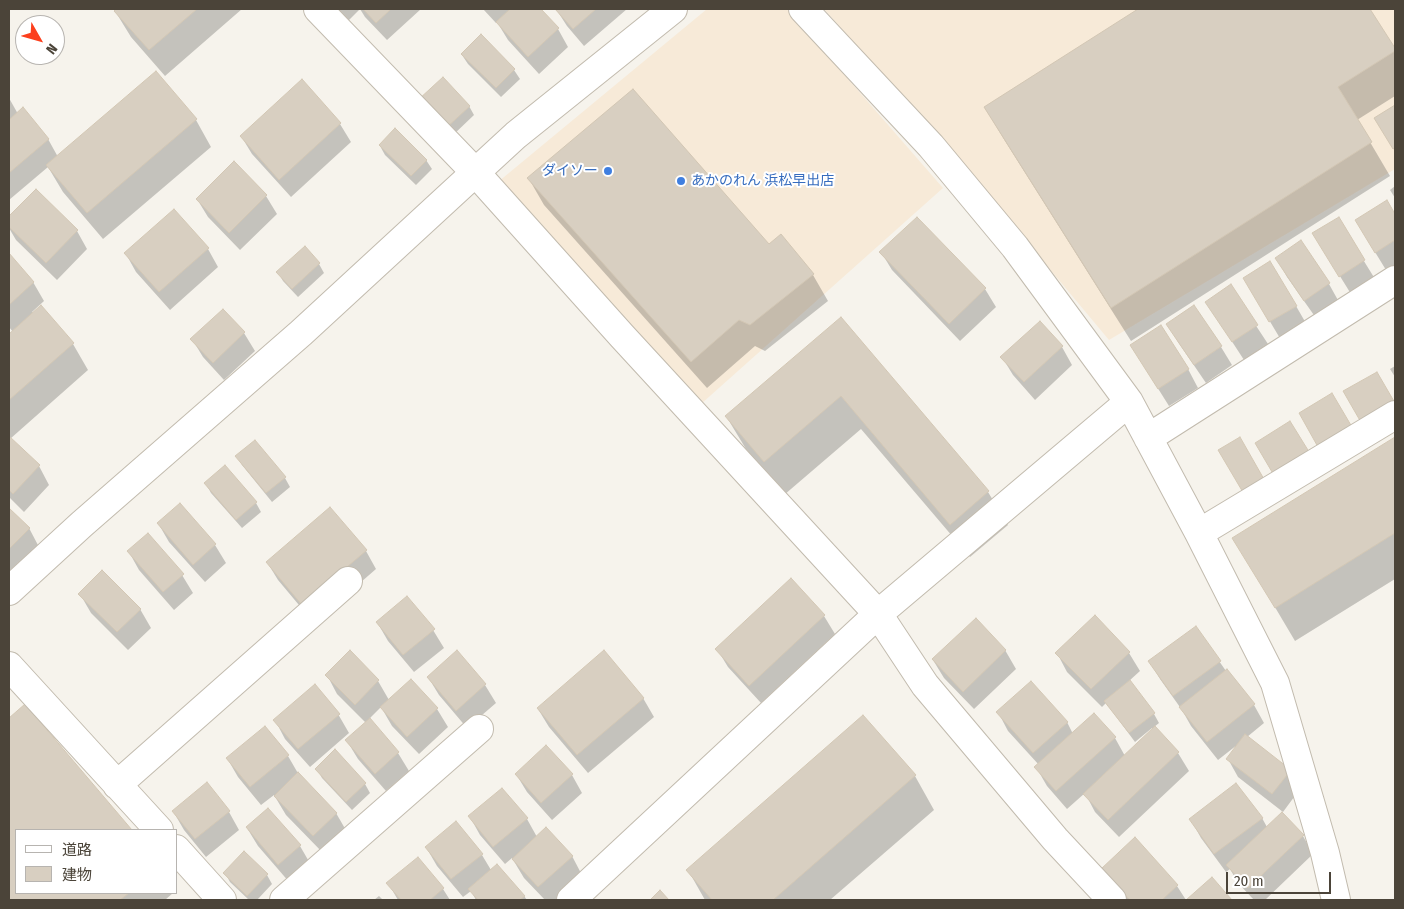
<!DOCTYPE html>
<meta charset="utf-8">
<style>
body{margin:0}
#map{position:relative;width:1404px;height:909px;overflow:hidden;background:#f6f3ec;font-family:"Fira Sans Condensed","Noto Sans JP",sans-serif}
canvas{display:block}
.frame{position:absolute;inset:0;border:10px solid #4b4439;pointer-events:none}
.legend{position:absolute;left:15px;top:829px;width:162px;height:65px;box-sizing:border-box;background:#fff;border:1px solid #b7b4b0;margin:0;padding:6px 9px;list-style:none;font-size:15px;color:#4b4439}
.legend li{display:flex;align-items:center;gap:10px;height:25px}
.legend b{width:25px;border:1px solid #b7b4b0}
.north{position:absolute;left:15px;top:15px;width:50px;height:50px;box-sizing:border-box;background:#fff;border:1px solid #b7b4b0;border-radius:50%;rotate:128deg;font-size:14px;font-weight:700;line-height:20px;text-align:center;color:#4b4439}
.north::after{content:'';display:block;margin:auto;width:18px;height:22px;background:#fc3f1d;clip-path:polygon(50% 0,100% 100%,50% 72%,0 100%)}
.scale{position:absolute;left:1226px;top:872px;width:105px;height:22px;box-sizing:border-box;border:2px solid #4b4439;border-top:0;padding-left:6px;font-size:15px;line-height:18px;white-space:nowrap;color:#4b4439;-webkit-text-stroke:4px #fff;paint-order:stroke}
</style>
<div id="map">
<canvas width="1404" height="909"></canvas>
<div class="frame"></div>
<ul class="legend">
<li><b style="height:6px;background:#fff"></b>道路</li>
<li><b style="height:14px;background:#d8cfc1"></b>建物</li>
</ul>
<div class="north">N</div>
<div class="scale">20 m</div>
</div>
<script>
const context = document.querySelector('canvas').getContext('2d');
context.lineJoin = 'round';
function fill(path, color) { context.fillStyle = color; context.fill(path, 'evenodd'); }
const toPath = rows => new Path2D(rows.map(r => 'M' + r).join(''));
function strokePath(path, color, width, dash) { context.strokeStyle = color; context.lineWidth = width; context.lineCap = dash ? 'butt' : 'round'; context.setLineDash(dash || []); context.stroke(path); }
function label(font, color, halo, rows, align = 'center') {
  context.font = font + ' "Fira Sans Condensed","Noto Sans JP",sans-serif'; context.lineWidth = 4; context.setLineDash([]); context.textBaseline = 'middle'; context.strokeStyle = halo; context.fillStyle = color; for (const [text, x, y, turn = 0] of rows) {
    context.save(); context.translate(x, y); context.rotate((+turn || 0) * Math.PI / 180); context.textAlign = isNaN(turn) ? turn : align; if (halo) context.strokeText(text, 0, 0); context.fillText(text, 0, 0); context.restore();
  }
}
const commercial = toPath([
 [707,9,787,9,943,188,701,404,498,182],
 [824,9,1395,9,1395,169,1109,340,956,157]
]);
const shadow = toPath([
 [118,9,242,9,165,76,131,37,115,11],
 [331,9,360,9,346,23],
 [360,9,421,9,387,40,365,17],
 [483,9,539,9,558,29,568,47,539,74,508,40,497,22,496,23],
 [556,9,627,9,584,46,567,26],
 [1140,9,1369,9,1395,51,1395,96,1357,120,1390,176,1131,341,1005,141,985,108],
 [462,55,514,70,520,79,501,97,468,64],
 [156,73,196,120,211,147,103,239,63,192,48,167,9,200,9,98,18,114,48,139,58,157],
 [302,81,340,124,351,142,291,197,252,154,241,136],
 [469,106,474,115,451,137,425,110],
 [1395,107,1395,151,1376,118],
 [380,146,426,160,432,169,416,185,385,155],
 [234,163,266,196,277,214,240,250,208,217,197,199],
 [529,179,768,246,813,275,828,301,765,351,755,346,707,388,544,205],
 [1395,186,1395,198,1390,190],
 [36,191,77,231,87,249,57,280,16,240,9,228,9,218],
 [1386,202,1395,216,1395,265,1386,270,1367,239],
 [1338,219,1375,279,1351,294,1325,252],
 [208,249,218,267,170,310,136,272,126,254],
 [881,252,985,289,996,307,960,341,892,270],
 [9,255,33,282,44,301,32,312,73,344,88,370,10,439,39,466,49,485,24,512,9,497,9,336,13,332,9,327],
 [1277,259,1329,284,1339,302,1316,318,1287,277],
 [319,264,324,273,298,297,283,281,278,272],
 [1244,278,1296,306,1307,325,1281,340],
 [1230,286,1268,344,1244,360,1218,320],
 [1194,306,1221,347,1232,365,1206,383,1178,342,1168,324],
 [223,310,244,333,255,351,224,380,203,357,192,339],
 [841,319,988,492,1008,525,970,557,861,429,784,495,746,449,726,416],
 [1062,347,1072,365,1035,400,1013,375,1002,357],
 [1142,363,1188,369,1198,388,1169,406],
 [1395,366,1395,377,1390,369],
 [1395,438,1395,579,1295,641,1234,538],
 [237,456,285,478,290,487,272,502,242,465],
 [206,484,256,503,261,512,242,528,211,493],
 [180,505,215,545,226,563,205,582,169,542,158,523],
 [9,510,29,528,39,547,13,575,9,571],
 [366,551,376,569,314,623,278,580,267,562],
 [129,552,182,575,193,593,174,610,139,570],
 [80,594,140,609,151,628,128,650,91,613],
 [824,616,835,634,761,703,728,667,717,649],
 [377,622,433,630,444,648,414,672,388,641],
 [1196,628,1226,671,1254,705,1264,723,1247,737,1290,771,1300,789,1283,812,1238,777,1228,759,1237,745,1218,760,1191,726,1182,710,1160,679,1149,661],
 [1005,650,1016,669,974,709,944,678,933,660],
 [457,652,485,685,496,703,467,728,439,695,428,677],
 [1057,653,1129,653,1140,671,1129,681,1154,714,1159,723,1154,727,1178,753,1189,771,1119,837,1095,812,1085,793,1067,809,1047,786,1036,767,1039,765,1008,731,998,712,1067,722,1073,734,1094,715,1115,738,1125,756,1153,730,1152,728,1135,742,1106,703,1102,707,1067,672],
 [327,675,378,681,389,700,437,709,448,727,419,754,392,726,381,707,369,719,398,753,409,771,386,791,358,759,347,741,366,723,337,694],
 [643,698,654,717,588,773,549,727,538,709],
 [25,706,131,830,16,830,16,893,173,893,165,900,9,900,9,719],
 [338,714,349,733,310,767,285,739,275,720],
 [863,717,915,776,934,810,830,900,705,900,688,870],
 [265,727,288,756,299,775,336,813,347,832,324,854,286,815,274,795,261,805,238,777,227,758],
 [317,769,365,784,370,793,352,810,322,778],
 [516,774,572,775,582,793,552,820,527,792],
 [207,784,229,812,239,830,206,857,184,830,173,811],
 [268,809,300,846,311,865,290,883,258,846,247,828],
 [470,817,527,819,537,837,572,856,582,875,555,900,545,900,524,878,512,858,505,864,480,835],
 [1262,818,1267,827,1303,836,1313,854,1265,900,1254,900,1238,883,1230,869,1226,872,1201,838,1191,820],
 [1135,839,1177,886,1186,900,1125,900,1113,887],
 [426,847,482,855,491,870,524,896,527,900,476,900,471,891,463,897,437,866],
 [418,859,443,889,450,900,398,900,388,883],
 [225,873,267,875,272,884,257,900,249,900,230,882],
 [379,896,383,900,374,900]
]);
const building = toPath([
 [116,9,197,9,149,50,114,11,116,9],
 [363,9,391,9,376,23,363,9],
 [510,9,541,9,559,28,528,57,496,22,510,9],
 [555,9,596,9,573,29,555,9],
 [1138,9,1370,9,1395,48,1395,51,1338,87,1372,142,1111,308,984,107,1138,9],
 [481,34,515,69,496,88,461,54,481,34],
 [156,71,197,119,87,213,46,165,156,71],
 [443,77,470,106,445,129,418,100,443,77],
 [302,79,341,123,279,180,240,136,302,79],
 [633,89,769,244,781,234,814,274,750,325,739,320,691,362,527,178,633,89],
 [1395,105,1395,148,1393,149,1374,118,1395,105],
 [23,107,49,139,9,173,9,120,23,107],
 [395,128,427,160,411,176,379,145,395,128],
 [234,161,267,195,229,233,196,199,234,161],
 [36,189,78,230,46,263,9,227,9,216,36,189],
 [1387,200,1395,214,1395,240,1375,253,1355,220,1387,200],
 [174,209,209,248,159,292,124,253,174,209],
 [917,217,986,288,949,324,879,252,917,217],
 [1339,217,1365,260,1339,277,1312,233,1339,217],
 [1301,240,1330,283,1304,301,1275,258,1301,240],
 [305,246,320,263,292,289,276,272,305,246],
 [9,253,34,282,9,305,9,253],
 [1270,261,1297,306,1269,322,1243,278,1270,261],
 [1231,284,1258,325,1232,342,1205,302,1231,284],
 [41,305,74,343,9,400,9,334,41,305],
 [1194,305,1222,346,1194,365,1166,324,1194,305],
 [223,309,245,332,213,363,190,339,223,309],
 [841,317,989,491,950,525,841,396,764,462,725,416,841,317],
 [1040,321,1063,346,1024,382,1000,357,1040,321],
 [1161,325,1189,369,1158,389,1130,345,1161,325],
 [1377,372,1395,403,1362,424,1343,391,1377,372],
 [1332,393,1352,427,1318,447,1299,413,1332,393],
 [1290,421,1311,455,1275,477,1255,443,1290,421],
 [9,436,40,465,13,494,9,490,9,436],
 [1240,437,1265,481,1244,494,1218,450,1240,437],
 [1395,437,1395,533,1275,608,1232,538,1395,437],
 [255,440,286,477,266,493,235,456,255,440],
 [225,465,257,502,236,520,204,483,225,465],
 [180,503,216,544,193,565,157,523,180,503],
 [330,507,367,550,302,605,266,562,330,507],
 [9,508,30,528,9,549,9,508],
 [148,533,184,574,163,592,127,551,148,533],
 [102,570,141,609,117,632,78,594,102,570],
 [791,578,825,615,749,686,715,649,791,578],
 [407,596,435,629,403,655,376,622,407,596],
 [1095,615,1130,652,1091,689,1055,653,1095,615],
 [976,618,1006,650,963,692,932,659,976,618],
 [1196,626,1221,661,1173,696,1148,661,1196,626],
 [350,650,379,680,355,705,325,675,350,650],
 [457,650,486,684,456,711,427,677,457,650],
 [604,650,644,698,577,755,537,708,604,650],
 [1227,669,1255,704,1207,742,1179,707,1227,669],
 [411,679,438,708,407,737,380,707,411,679],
 [1130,680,1155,713,1129,733,1104,701,1130,680],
 [1031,681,1068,722,1033,753,996,712,1031,681],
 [315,684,340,714,298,749,273,720,315,684],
 [25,704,132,830,16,830,16,893,129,893,120,900,9,900,9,718,25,704],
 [1094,713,1116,737,1056,791,1034,767,1094,713],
 [863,715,916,775,773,900,712,900,686,870,863,715],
 [370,718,399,752,375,774,345,740,370,718],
 [265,726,289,755,250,787,226,758,265,726],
 [1155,726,1179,752,1108,820,1083,794,1155,726],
 [1245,734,1291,770,1272,794,1226,759,1245,734],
 [546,745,573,774,541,803,515,774,546,745],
 [335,749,366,783,346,802,315,769,335,749],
 [298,772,337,813,313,836,274,796,298,772],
 [207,782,230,811,195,839,172,811,207,782],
 [1236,783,1263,818,1214,854,1189,819,1236,783],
 [502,788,528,818,493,847,468,816,502,788],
 [268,808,301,845,278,865,246,827,268,808],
 [1282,812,1304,835,1248,888,1226,865,1282,812],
 [456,821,483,854,451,879,425,847,456,821],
 [546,827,573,856,538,887,512,859,546,827],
 [1135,837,1178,885,1162,900,1130,900,1101,869,1135,837],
 [244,851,268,874,247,896,223,873,244,851],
 [418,857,444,888,430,900,401,900,386,883,418,857],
 [497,864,525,896,520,900,478,900,468,889,497,864],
 [1212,877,1232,900,1186,900,1212,877],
 [660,890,669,900,650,900,660,890]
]);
const minor = toPath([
 [318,9,475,172,622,336,878,614,925,685,1055,839,1112,900],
 [803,9,931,146,1015,247,1129,402,1199,533,1275,683,1325,853,1336,900],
 [1148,438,1395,280],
 [1199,533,1395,415],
 [9,666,159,830],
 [117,785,348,581],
 [176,849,222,900],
 [284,900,479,729],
 [571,900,878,614,1129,402]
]);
const tertiary = toPath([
 [9,591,82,524,301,333,516,135,673,9]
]);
const markers = [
 [608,171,5,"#3f7fe0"],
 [681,181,5,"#3f7fe0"]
];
const shopNames = [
 ["ダイソー",598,171],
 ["あかのれん 浜松早出店",691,181,"left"]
];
fill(commercial, '#f7ead8');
fill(shadow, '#0003');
fill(building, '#d8cfc1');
strokePath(building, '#d3c7b4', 1);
strokePath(minor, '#c2bbae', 30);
strokePath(tertiary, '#c2bbae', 30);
strokePath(minor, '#fff', 28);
strokePath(tertiary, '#fff', 28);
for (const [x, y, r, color] of markers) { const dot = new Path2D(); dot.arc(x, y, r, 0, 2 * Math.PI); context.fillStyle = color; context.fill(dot); strokePath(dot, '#fff', 2); }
label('14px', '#366cbe', '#fff', shopNames, 'right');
</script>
